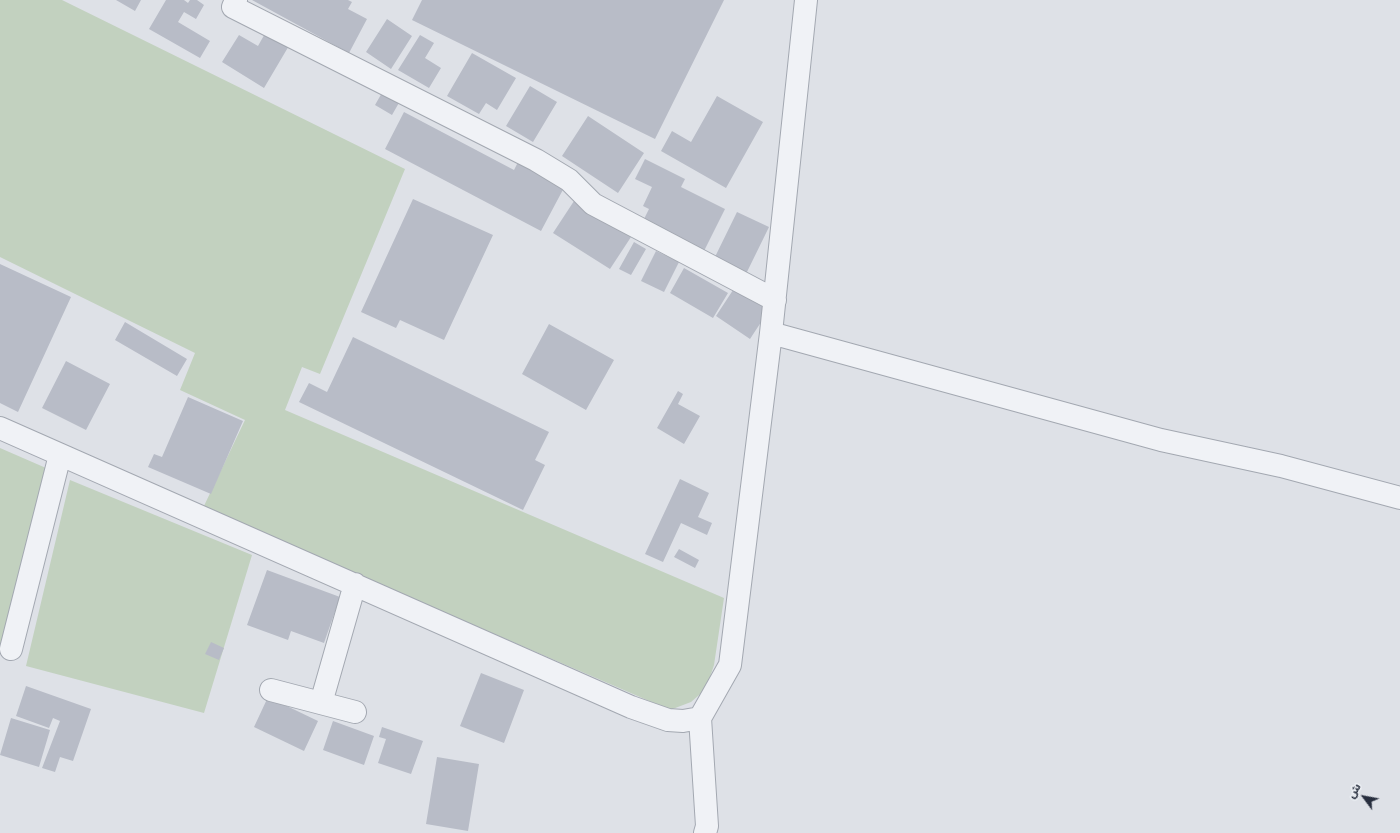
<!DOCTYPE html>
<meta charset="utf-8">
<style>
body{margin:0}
#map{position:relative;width:1400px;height:833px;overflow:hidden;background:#dee1e7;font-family:Commissioner,"Noto Sans Arabic",sans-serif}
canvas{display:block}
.north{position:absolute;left:1344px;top:777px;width:40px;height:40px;-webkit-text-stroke:3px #edf0f5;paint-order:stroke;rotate:302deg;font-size:11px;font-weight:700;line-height:16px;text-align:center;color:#272e3e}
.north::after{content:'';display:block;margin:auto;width:14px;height:18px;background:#272e3e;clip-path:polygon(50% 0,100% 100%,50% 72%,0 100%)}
</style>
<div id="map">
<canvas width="1400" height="833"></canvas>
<div class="north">ش</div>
</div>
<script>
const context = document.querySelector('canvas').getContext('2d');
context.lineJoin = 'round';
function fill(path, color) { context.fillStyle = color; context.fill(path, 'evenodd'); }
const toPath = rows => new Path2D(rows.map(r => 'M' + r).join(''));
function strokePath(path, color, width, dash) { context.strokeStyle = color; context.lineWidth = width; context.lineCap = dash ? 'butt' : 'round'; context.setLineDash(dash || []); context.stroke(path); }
const green = toPath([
 [0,0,62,0,405,169,320,374,302,367,285,410,724,598,714,665,706,689,691,702,670,710,203,508,245,420,180,390,195,353,0,257],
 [0,448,46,468,0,654],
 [70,480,252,555,204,713,26,666]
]);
const building = toPath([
 [116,0,141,0,135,11],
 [166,0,184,0,188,3,190,0,197,0,204,5,196,19,184,12,178,22,210,41,200,58,149,29],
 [252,0,348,0,352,2,348,9,367,19,349,53],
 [422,0,724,0,655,139,412,20],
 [387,19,412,36,391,69,366,52],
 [267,30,290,44,264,88,222,62,239,35,258,46],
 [420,35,434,43,425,58,441,68,429,88,398,70],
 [472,53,516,78,497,110,486,103,479,114,447,96],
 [530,86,557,102,533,142,506,126],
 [383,91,400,101,392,115,375,105],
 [717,96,763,122,726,188,661,151,672,131,691,142],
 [404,112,514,170,519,160,566,184,541,231,385,149],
 [588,116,644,153,618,193,562,156],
 [645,159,685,179,681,187,725,209,702,255,641,225,649,209,643,206,652,187,635,179],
 [413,199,493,235,444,340,400,320,396,328,361,312],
 [574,201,631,237,610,269,553,233],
 [737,212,769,227,745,276,713,261],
 [634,242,646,249,631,275,619,269],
 [656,251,679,262,664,292,641,281],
 [0,264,71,297,18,412,0,403],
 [684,268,728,293,713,318,670,293],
 [735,287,769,310,750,339,716,316],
 [125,322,187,359,177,376,115,340],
 [549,324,614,360,586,410,522,374],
 [353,337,549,432,535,460,545,465,523,510,299,402,309,383,327,392],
 [66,361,110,384,86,430,42,408],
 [678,391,683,394,678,404,700,416,684,444,657,428],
 [188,397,243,421,211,494,148,467,154,454,162,457],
 [680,479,709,493,698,517,712,523,707,535,681,523,663,562,645,554],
 [679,549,699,560,695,568,674,557],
 [267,570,340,597,324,643,291,631,288,640,247,625],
 [211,642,224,648,219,660,205,654],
 [481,673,524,690,504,743,460,726],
 [26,686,91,709,73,761,60,757,55,772,42,768,60,721,53,718,49,728,16,716],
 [268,697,318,721,304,751,254,727],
 [11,718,50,730,39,767,0,755],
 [333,721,374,736,364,765,323,750],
 [382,727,423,741,411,774,378,763,386,739,379,737],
 [437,757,479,764,468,831,426,824]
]);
const minor = toPath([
 [236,0,233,7,536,160,569,180,593,204,775,300],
 [771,333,1161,440,1281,466,1400,498],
 [0,428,631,707,668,720,683,721,700,718,730,665,771,333,806,0],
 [11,649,60,455],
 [271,690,355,712],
 [321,703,355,584],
 [700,718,707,826,705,833]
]);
fill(green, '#c2d1bf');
fill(building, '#b8bcc7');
strokePath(minor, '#a3a8b1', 24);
strokePath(minor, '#f0f2f6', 22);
</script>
